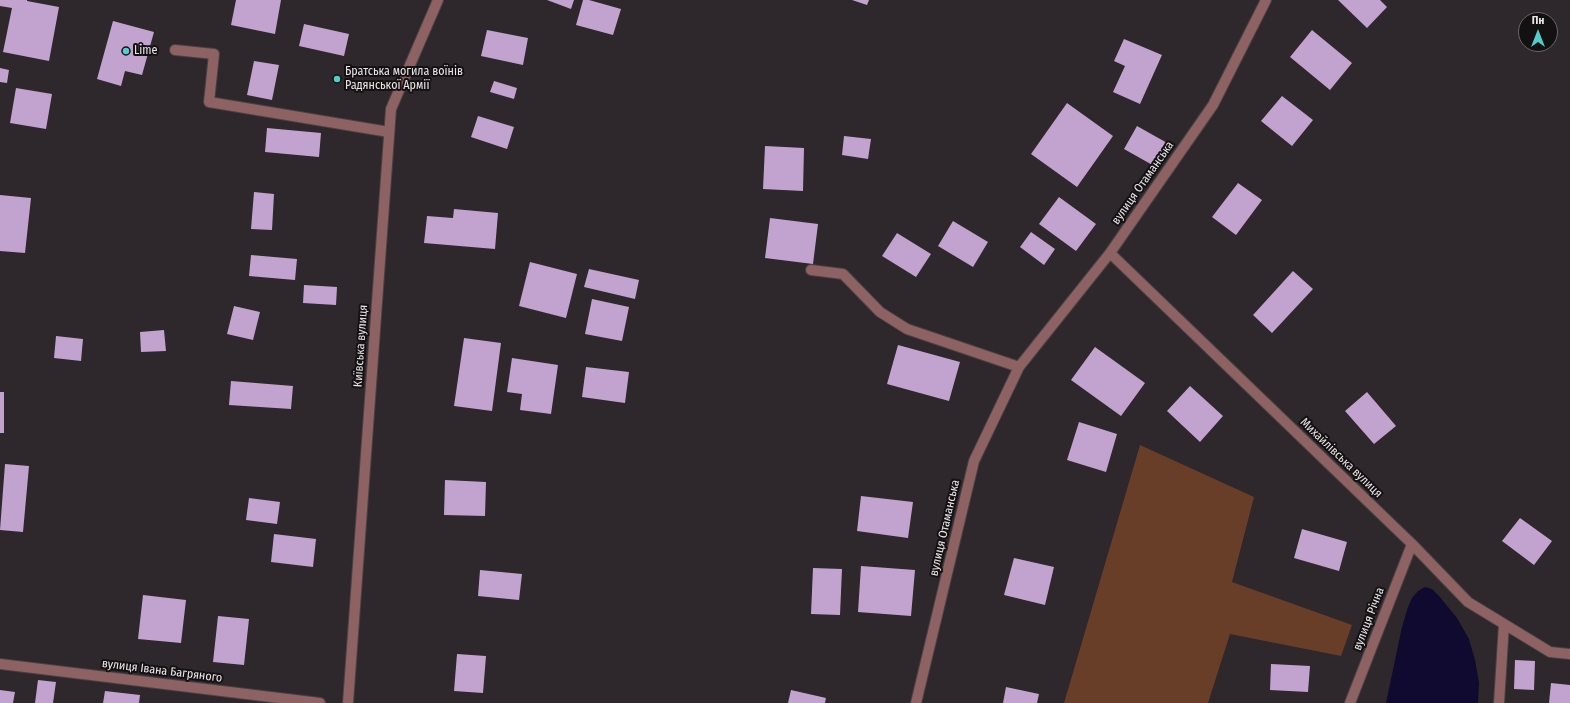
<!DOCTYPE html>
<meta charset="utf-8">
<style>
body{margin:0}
#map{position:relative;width:1570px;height:703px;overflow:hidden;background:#2e272b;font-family:"Fira Sans Condensed",sans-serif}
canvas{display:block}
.north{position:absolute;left:1518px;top:12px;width:40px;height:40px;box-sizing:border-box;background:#141113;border:1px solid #6a6668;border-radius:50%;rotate:0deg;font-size:11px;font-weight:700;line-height:16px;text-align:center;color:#eae5e7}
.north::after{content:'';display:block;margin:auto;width:14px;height:18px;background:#53cdca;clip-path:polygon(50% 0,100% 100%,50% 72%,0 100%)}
</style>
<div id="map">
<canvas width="1570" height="703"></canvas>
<div class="north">Пн</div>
</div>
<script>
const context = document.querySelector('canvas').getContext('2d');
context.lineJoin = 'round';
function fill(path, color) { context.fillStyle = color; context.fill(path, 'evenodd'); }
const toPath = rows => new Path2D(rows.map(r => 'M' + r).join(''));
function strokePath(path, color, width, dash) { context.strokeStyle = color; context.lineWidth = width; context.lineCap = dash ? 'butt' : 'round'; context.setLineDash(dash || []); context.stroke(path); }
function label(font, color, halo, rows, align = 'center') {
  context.font = font + ' "Fira Sans Condensed",sans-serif'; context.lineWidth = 4; context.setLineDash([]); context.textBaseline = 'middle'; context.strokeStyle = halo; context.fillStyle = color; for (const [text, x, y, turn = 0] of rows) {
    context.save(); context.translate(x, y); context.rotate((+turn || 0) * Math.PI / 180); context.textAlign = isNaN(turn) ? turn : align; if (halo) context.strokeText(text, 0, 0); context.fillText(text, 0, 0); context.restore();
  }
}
const green = toPath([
 [1140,445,1254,497,1232,582,1352,625,1341,656,1230,634,1208,703,1064,703]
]);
const water = toPath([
 [1425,587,1432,589,1439,596,1457,618,1469,639,1475,660,1479,683,1478,703,1386,703,1402,627,1408,607,1412,598,1418,591]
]);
const building = toPath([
 [0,0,27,0,27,1,59,7,49,61,3,52,12,8,0,6],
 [236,0,281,0,275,34,231,25],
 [547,0,574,0,571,9],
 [583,0,589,0,621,9,613,35,576,25],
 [852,0,869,0,867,5],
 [1338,0,1380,0,1387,7,1367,28],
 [113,21,154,32,142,75,125,71,121,86,97,79],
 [304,24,349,34,344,56,299,46],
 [487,30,528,38,523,65,481,56],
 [1312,30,1352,63,1330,90,1290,57],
 [1124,39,1162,55,1140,104,1113,92,1125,66,1114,61],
 [254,61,279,65,272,100,247,95],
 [0,68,9,70,7,83,0,82],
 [494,81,517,88,514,99,490,92],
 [16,88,52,94,46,129,10,123],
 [1282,96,1313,120,1292,146,1261,121],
 [1067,103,1113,136,1077,187,1031,154],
 [478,116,514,127,507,149,471,137],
 [1137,126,1169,144,1156,167,1124,149],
 [267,128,321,133,319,157,265,152],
 [844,136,871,139,868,159,842,155],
 [765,146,804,148,803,191,763,189],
 [1238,183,1262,200,1236,235,1212,217],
 [254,192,274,194,272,230,251,229],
 [0,195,31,198,25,253,0,251],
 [1059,197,1096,224,1076,251,1039,224],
 [454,209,498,213,495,249,424,243,427,216,453,218],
 [770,218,818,224,813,264,765,258],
 [953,221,988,242,973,267,938,246],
 [1031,232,1055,249,1044,265,1020,247],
 [897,233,931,254,916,277,882,256],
 [251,255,297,259,295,280,249,276],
 [530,262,577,274,566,318,519,306],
 [589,269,639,280,635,299,584,287],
 [1293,271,1313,289,1272,333,1253,315],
 [304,285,337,287,336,305,303,303],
 [592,299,629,307,622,341,585,334],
 [234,306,260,312,253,340,227,334],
 [164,330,166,351,141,352,140,332],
 [56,336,83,339,81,361,54,358],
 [464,338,501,343,492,411,454,406],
 [898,345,960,362,949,401,887,384],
 [1095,347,1145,383,1121,416,1071,380],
 [512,358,558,365,551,414,520,410,522,394,507,392],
 [586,367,629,372,625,403,582,397],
 [231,381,293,386,291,409,229,405],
 [1190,386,1223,416,1200,442,1167,411],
 [0,392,4,392,4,433,0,433],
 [1367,392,1396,426,1374,444,1345,411],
 [1079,422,1117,434,1106,472,1067,460],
 [5,464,29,466,23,532,0,530],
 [445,480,486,482,485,516,444,515],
 [861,496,913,502,908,538,857,531],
 [249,498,280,502,277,524,246,520],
 [1520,518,1552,541,1534,565,1502,541],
 [1302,529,1347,542,1339,571,1294,558],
 [274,534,316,539,313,567,271,562],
 [1014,558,1054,567,1045,605,1004,595],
 [861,566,915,570,911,616,858,612],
 [813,568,842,569,840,615,811,614],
 [480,570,522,574,519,600,478,596],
 [143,595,186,600,181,643,138,639],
 [218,616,249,619,244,665,213,662],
 [457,654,486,656,483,693,454,691],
 [1515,660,1535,661,1534,690,1514,689],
 [1271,664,1310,666,1308,692,1270,690],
 [38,680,56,682,53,703,35,703],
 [1551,683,1570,685,1570,703,1549,703],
 [1006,687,1039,694,1037,703,1003,703],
 [0,690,15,692,13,703,0,703],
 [791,690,826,698,825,703,788,703],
 [105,691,140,695,139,703,103,703]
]);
const minor = toPath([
 [175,50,214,54,209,102,389,132],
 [1110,253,1412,544,1468,602,1550,652,1570,654],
 [811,270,843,274,880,312,907,329,1019,367],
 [0,664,320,703],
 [348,703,391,109,438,0],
 [916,703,974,461,1019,367,1110,253,1213,105,1266,0],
 [1350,703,1412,544],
 [1499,703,1504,624]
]);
const markers = [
 [126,51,4,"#53cdca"],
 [337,79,4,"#53cdca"]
];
const poiNames = [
 ["Lime",134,51],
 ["Братська могила воїнів",345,72],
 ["Радянської Армії",345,86]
];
const streetNames = [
 ["вулиця Отаманська",1143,183,-55],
 ["Київська вулиця",361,346,-86],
 ["Михайлівська вулиця",1341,458,44],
 ["вулиця Отаманська",945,528,-77],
 ["вулиця Річна",1369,619,-69],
 ["вулиця Івана Багряного",162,671,7]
];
fill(green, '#683e28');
fill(water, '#110a30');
fill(building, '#c2a3d0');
strokePath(minor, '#484245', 12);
strokePath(minor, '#8e6162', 10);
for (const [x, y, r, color] of markers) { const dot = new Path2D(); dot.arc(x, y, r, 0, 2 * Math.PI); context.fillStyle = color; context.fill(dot); strokePath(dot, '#141113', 1.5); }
label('12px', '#eae5e7', '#141113', poiNames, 'left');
label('12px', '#eae5e7', '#141113', streetNames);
</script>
